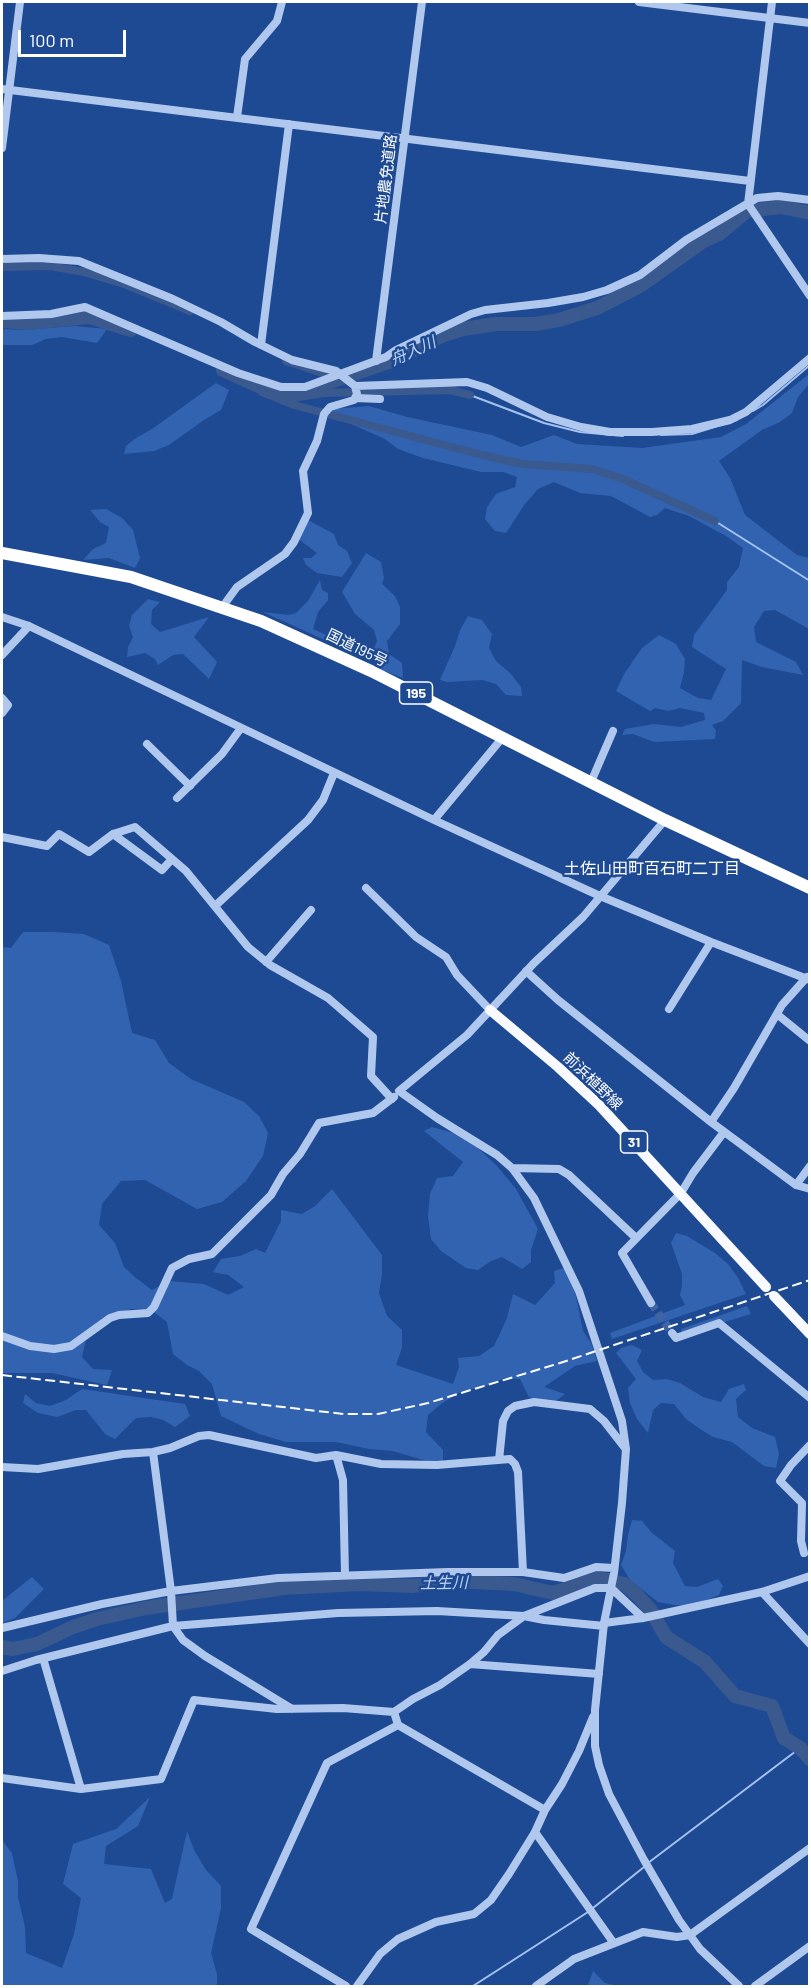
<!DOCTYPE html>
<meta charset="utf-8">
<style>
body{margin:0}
#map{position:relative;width:811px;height:1988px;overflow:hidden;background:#1e4a93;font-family:Barlow,sans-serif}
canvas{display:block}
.frame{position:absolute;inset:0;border:3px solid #fff;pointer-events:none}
.scale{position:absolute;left:18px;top:30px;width:108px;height:27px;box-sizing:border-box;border:3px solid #fff;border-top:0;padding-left:8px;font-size:18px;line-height:21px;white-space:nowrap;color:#fff;-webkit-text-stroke:4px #1e4a93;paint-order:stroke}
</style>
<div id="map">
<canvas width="811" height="1988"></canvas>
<div class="frame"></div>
<div class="scale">100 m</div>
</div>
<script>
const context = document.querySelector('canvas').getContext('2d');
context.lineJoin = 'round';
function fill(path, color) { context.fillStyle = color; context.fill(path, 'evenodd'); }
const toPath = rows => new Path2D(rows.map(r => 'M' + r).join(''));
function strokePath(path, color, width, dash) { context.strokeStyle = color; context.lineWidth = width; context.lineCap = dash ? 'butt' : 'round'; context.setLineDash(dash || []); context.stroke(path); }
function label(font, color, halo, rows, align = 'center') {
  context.font = font + ' Barlow,"Noto Sans JP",sans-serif'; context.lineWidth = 5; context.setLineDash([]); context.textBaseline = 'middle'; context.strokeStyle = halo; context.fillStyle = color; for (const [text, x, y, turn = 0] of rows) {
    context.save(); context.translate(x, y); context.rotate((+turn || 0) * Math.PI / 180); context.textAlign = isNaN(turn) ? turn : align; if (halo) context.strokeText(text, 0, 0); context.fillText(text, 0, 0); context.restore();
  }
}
const green = toPath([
 [75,326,107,329,97,343,62,337,46,339,32,345,2,345,2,329,23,330],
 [809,374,809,384,798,397,792,413,780,422,762,430,719,461,730,478,745,515,797,555,809,558,809,629,775,610,764,611,754,627,756,642,796,662,803,675,762,667,742,660,741,703,723,721,712,725,716,731,715,739,654,742,633,734,622,735,625,729,654,724,681,727,705,720,704,713,680,708,668,711,655,708,650,711,616,691,624,674,642,648,659,635,676,644,685,659,684,672,680,688,698,698,711,700,726,669,692,647,694,635,727,590,727,582,739,567,743,548,726,536,689,516,665,508,657,515,650,517,611,496,580,493,554,482,538,489,525,504,506,533,495,531,485,519,487,507,496,494,515,487,517,477,503,472,481,472,423,458,398,449,385,439,349,423,327,417,333,409,369,406,407,417,492,435,521,447,554,435,577,444,642,448,721,437,746,424],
 [216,383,229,390,221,410,204,420,169,445,154,451,124,454,126,446,136,438,152,429],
 [106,509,122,518,133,530,140,558,135,568,109,558,83,560,93,549,106,543,109,527,100,522,90,510],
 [308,520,334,534,338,545,347,551,352,563,342,577,317,573,306,565,303,558,311,558,317,553,297,538],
 [366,553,381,562,384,578,382,584,395,596,400,607,400,624,387,641,389,654,402,663,403,678,382,670,376,664,372,653,377,641,374,630,355,614,342,592],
 [320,580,322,590,328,593,328,600,318,612,313,629,362,651,360,656,263,612,289,615,296,613,308,601],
 [148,599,160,602,152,610,151,624,160,632,209,617,194,637,217,662,209,679,183,654,173,655,158,665,155,659,145,653,127,657,128,647,133,637,129,626,132,615],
 [468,616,482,620,492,634,489,648,496,661,511,674,521,687,522,696,506,695,496,684,482,680,447,682,440,680,455,646,460,630],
 [23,932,53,932,84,934,109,945,121,981,132,1033,155,1040,169,1063,191,1079,244,1102,259,1116,268,1133,263,1156,246,1181,222,1202,197,1209,145,1180,121,1181,102,1204,99,1225,115,1243,124,1267,136,1278,152,1290,169,1281,204,1284,228,1295,244,1287,228,1275,213,1272,221,1259,240,1256,256,1249,265,1253,281,1221,281,1210,302,1214,315,1206,332,1189,382,1255,382,1275,379,1293,387,1316,402,1330,402,1348,396,1365,453,1384,459,1367,458,1358,479,1356,494,1346,507,1318,513,1294,535,1305,555,1283,554,1271,567,1267,574,1287,583,1331,591,1343,597,1361,575,1366,544,1387,565,1394,552,1404,529,1397,520,1379,505,1378,486,1386,462,1391,441,1404,428,1415,426,1432,443,1450,443,1466,393,1451,369,1449,336,1442,286,1442,259,1434,221,1416,212,1384,199,1371,187,1365,173,1354,167,1322,151,1310,131,1309,114,1316,87,1335,82,1357,93,1369,112,1370,107,1385,52,1373,2,1373,2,947,11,948],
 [432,1127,457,1134,476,1146,497,1166,516,1189,538,1229,531,1250,531,1262,522,1269,502,1257,491,1261,478,1270,466,1268,441,1251,431,1239,428,1216,430,1194,437,1178,453,1176,463,1162,424,1131],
 [676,1233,687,1236,715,1253,728,1264,738,1278,746,1294,612,1339,610,1333,685,1305,680,1295,682,1286,682,1274,671,1243],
 [747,1306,751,1314,682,1335,681,1329],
 [632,1345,642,1350,637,1361,643,1372,653,1380,667,1379,680,1383,703,1397,721,1402,729,1389,744,1384,746,1390,736,1399,738,1417,752,1428,775,1437,779,1454,776,1468,764,1466,732,1442,713,1437,700,1429,686,1419,674,1404,661,1403,653,1410,648,1433,637,1419,630,1403,628,1388,636,1379,616,1353,621,1348],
 [82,1389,185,1404,190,1416,175,1427,163,1420,151,1417,136,1418,115,1439,105,1434,86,1410,76,1410,57,1417,38,1413,23,1403,25,1394,36,1403,50,1406,66,1400],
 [632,1520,642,1521,651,1532,675,1551,673,1563,685,1586,697,1587,718,1579,723,1586,719,1595,691,1606,675,1605,658,1602,630,1580,621,1565,626,1551,628,1535],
 [32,1577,44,1589,15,1618,2,1623,2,1601],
 [150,1797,138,1826,106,1846,104,1864,151,1869,165,1903,172,1899,187,1831,194,1850,206,1870,221,1886,221,1908,211,1953,217,1974,217,1986,2,1986,2,1840,12,1853,18,1881,18,1897,25,1927,26,1953,62,1968,74,1934,81,1898,63,1884,73,1844,116,1829],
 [593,1971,605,1983,618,1986,585,1986,588,1985]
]);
const stream = toPath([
 [470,395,544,423,580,432,623,436],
 [753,411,763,405,810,365],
 [661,435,692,434,737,420],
 [715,521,810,581],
 [648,1863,800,1748],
 [593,1908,644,1867],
 [473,1986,588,1912]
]);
const canal = toPath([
 [2,267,50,266,84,272,124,284,190,311],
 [286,361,337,378],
 [258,386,262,392,294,405,482,455,523,464,592,469,623,479,715,521],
 [274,391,292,398,324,393,450,390,470,395]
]);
const river = toPath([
 [2,321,28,323,90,317,131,330],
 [223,370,258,386,265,384,284,391,299,393,389,362,444,335,463,329,496,324,535,324,559,320,597,308,640,286,702,242,719,234,747,211,781,207,810,213],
 [2,1647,13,1649,37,1644,73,1627,97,1619,146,1608,284,1588,360,1584,412,1586,454,1581,514,1584,553,1593,569,1588,589,1578,603,1579,624,1584,635,1593,650,1609,666,1637,705,1662,735,1696,772,1706,784,1738,800,1748,810,1759]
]);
const minorTunnel = toPath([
 [651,1303,672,1333]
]);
const minor = toPath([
 [639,2,810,23],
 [772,2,748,204,810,296],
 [2,89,750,181],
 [237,117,245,59,277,21,282,2],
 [2,148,20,2],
 [2,259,39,258,79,261,173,299,221,322,255,342,292,360,336,371,355,386,357,394,354,400,330,407,324,414,317,441,303,471,308,513,294,542,285,554,237,587,226,602,224,609],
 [2,316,51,314,85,307,238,373,281,387,305,387,386,357,396,350,471,314,485,310,548,303,583,297,607,290,640,275,686,240,757,198,778,196,810,200],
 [261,345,289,124],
 [376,361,422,2],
 [355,386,467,382,487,388,547,417,581,427,610,432,652,432,692,429,730,420,746,412,810,358],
 [356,398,380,399],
 [2,617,29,626,434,820,600,896,711,942,810,980],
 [2,655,29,626],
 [2,698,8,705,2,713],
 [147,744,190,786],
 [591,782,613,731],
 [177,798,222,754,241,728],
 [434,820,503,737],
 [665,820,583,917,534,963,467,1035,399,1091,437,1118,497,1155,512,1168,534,1198,579,1291,622,1421,626,1449,622,1503,614,1573,604,1623,595,1710,595,1746,599,1765,609,1794,644,1860,679,1920,700,1949,739,1986],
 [113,834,162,870,172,859],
 [2,837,47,846,59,834,89,852,113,834,135,827,186,871,248,947,270,965,328,998,373,1037,371,1076,392,1099],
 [366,888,416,937,446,957,457,975,490,1010],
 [215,906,308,820,323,800,334,773],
 [266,962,311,910],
 [526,971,558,1000,711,1122,796,1185,810,1189],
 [669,1009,711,942],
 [778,1015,810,1041],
 [711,1122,734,1088,782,1005,807,977],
 [512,1168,559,1169,569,1175,636,1238],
 [796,1185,810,1166],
 [651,1303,622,1253,681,1193,693,1173,724,1132],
 [672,1333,676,1338,719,1323,810,1398],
 [2,1336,30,1346,54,1349,71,1346,110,1318,119,1315,148,1313,154,1307,172,1268,189,1259,212,1254,271,1195,283,1174,300,1154,319,1123,373,1113,394,1097],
 [153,1452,171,1591,173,1626,183,1640,205,1656,292,1709],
 [336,1455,343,1480,345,1575],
 [499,1460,503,1421,508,1411,515,1406,534,1402,590,1409,604,1421,625,1448],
 [2,1467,38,1469,123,1454,153,1452,170,1448,199,1436,209,1435,316,1458,336,1455,381,1464,437,1465,510,1459,515,1464,518,1472,523,1572],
 [804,1553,801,1541,802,1503,780,1481,791,1465,810,1445],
 [762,1592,810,1644],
 [604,1623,643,1618,762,1592,810,1576],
 [2,1628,102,1604,171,1591,278,1578,448,1572,523,1572,564,1578,596,1567,614,1568],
 [43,1658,81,1789],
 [470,1664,599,1674],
 [2,1671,36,1660,173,1626,338,1613,437,1611,524,1616,544,1620,604,1626],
 [394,1712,398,1725,545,1810],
 [2,1778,81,1789,161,1779,194,1700,277,1709,343,1708,394,1712,413,1699,440,1685,470,1664,484,1652,498,1635,524,1616,595,1588,611,1588,643,1618],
 [535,1832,613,1942],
 [346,1986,251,1929,327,1763,398,1725],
 [357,1986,380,1954,398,1939,436,1922,474,1914,491,1900,509,1874,535,1832,545,1810,562,1784,579,1751,593,1717],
 [536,1986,574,1959,643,1932,677,1937,690,1935,810,1848],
 [755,1986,810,1946]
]);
const major = toPath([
 [490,1010,558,1067,599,1105,766,1287],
 [774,1296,810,1334]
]);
const highway = toPath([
 [2,553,131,577,261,621,371,671,665,820,810,888]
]);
const rail = toPath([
 [2,1375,344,1414,378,1414,428,1403,560,1363,810,1280]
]);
const shields = [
 [416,693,33],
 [634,1142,27]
];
const shieldNames = [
 ["195",416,693],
 ["31",634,1142]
];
const streetNames = [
 ["片地農免道路",386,179,-83],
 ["国道195号",357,648,26],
 ["前浜植野線",593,1081,44]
];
const waterNames = [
 ["舟入川",413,351,-24],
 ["土生川",444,1583,-1]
];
const neighbourhoodNames = [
 ["土佐山田町百石町二丁目",652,869]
];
fill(green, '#3263b1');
strokePath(stream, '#a4c2f0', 2);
strokePath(canal, '#3a598f', 8);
strokePath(river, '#3a598f', 14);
strokePath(minorTunnel, '#4065a3', 8, [8, 4]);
strokePath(minor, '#b0c8ee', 8);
strokePath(major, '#f8faff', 10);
strokePath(highway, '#fff', 12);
strokePath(rail, '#fff', 2, [10, 4.5]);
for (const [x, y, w] of shields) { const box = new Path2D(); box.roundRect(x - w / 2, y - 11, w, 22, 4.5); context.fillStyle = '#1e4a93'; context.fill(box); strokePath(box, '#fff', 1.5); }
label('bold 14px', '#fff', null, shieldNames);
label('15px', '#fff', '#1e4a93', streetNames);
label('italic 16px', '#bdd3f5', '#1e4a93', waterNames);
label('16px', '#fff', '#1e4a93', neighbourhoodNames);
</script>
